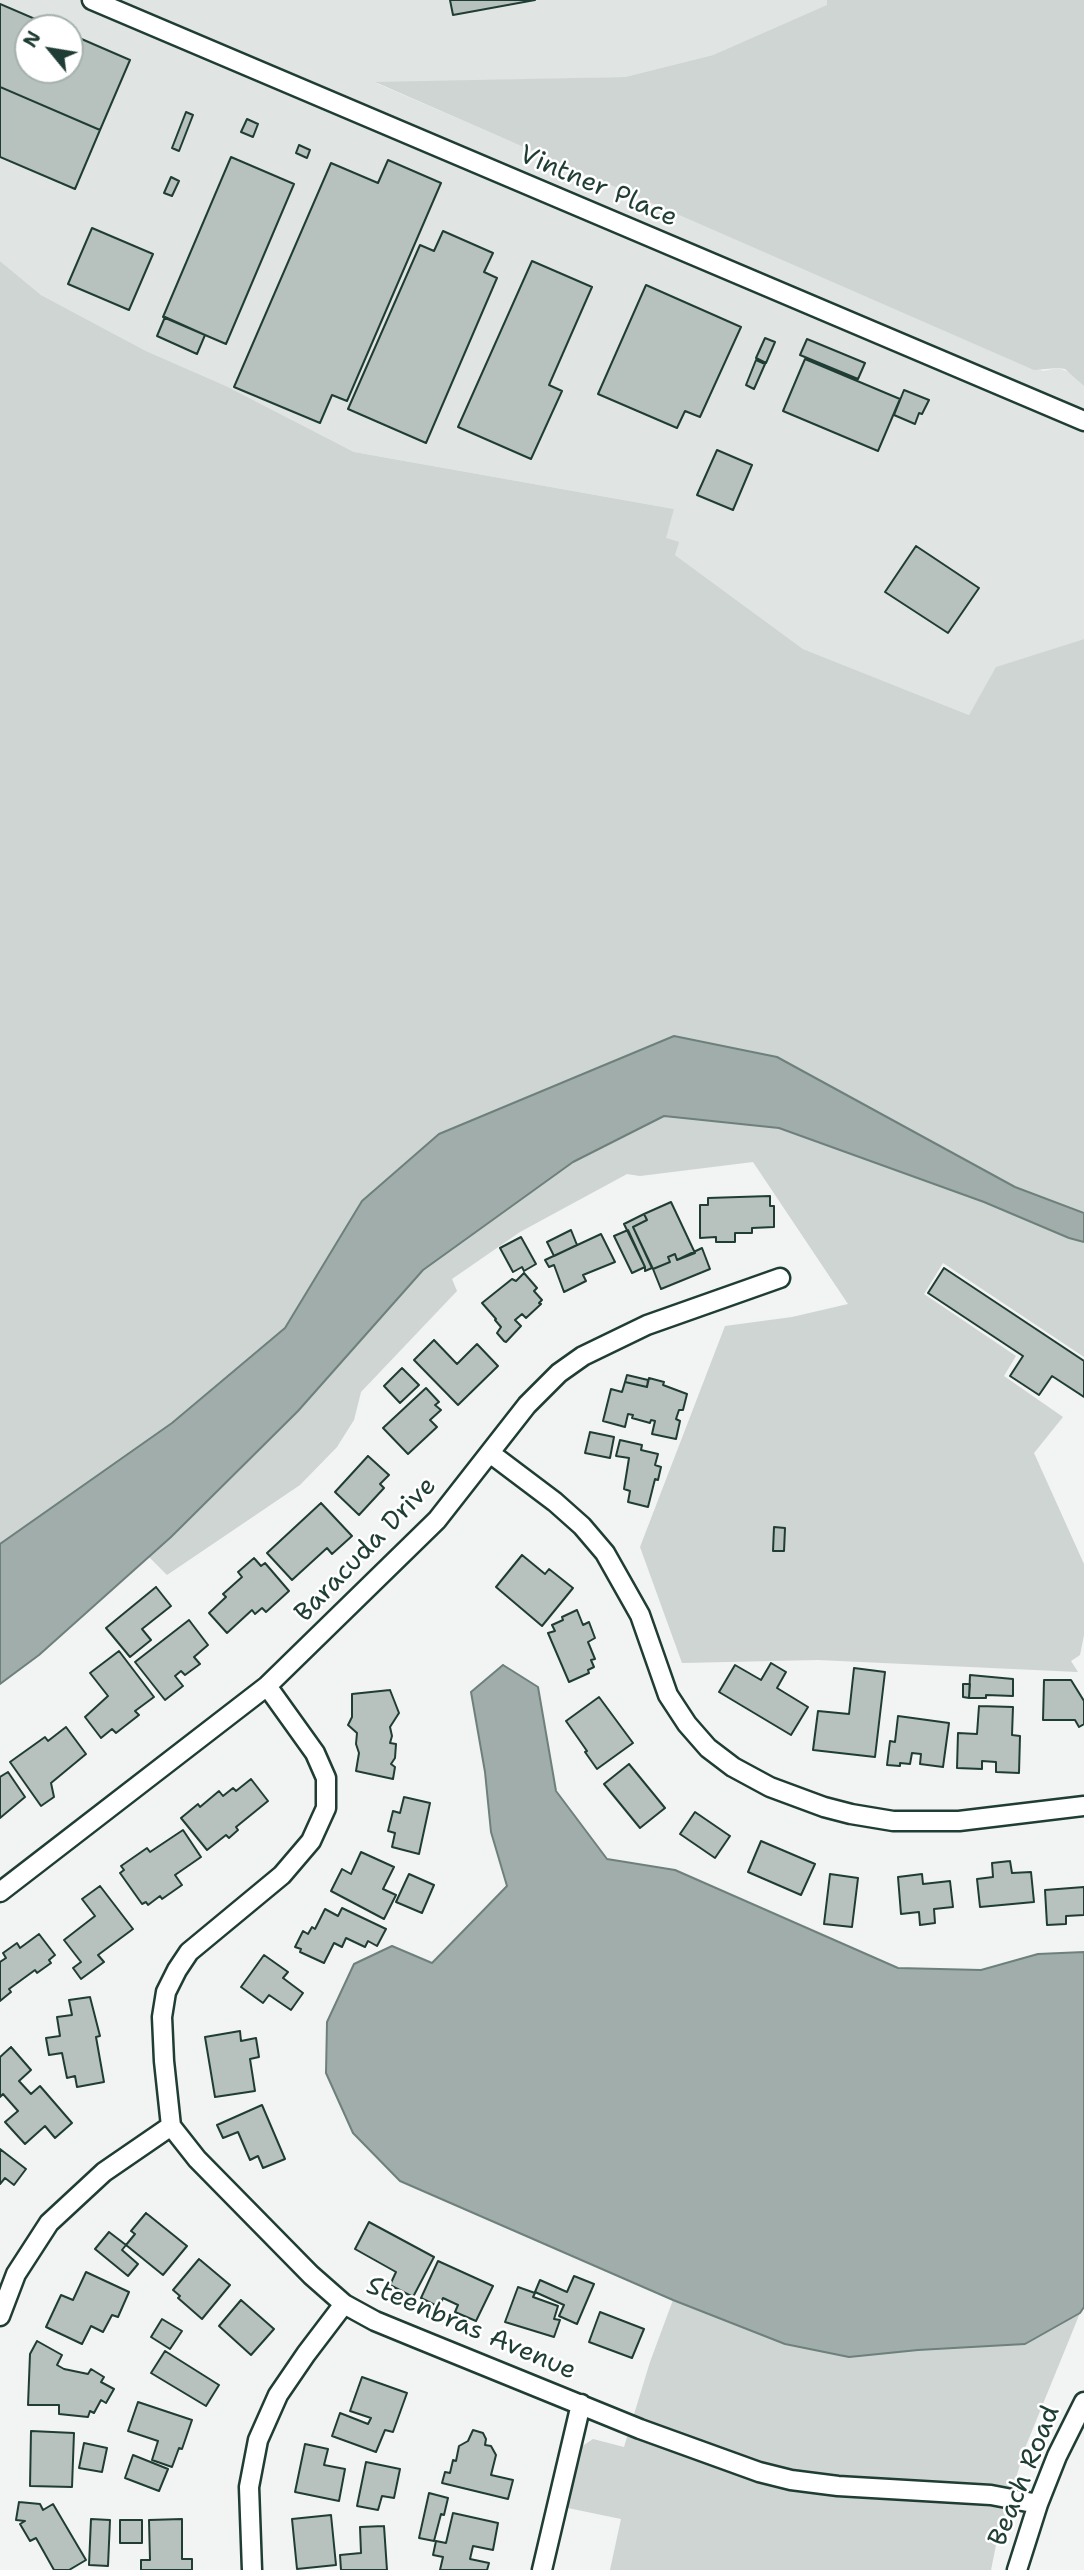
<!DOCTYPE html>
<style>
body{margin:0}
#map{position:relative;width:1084px;height:2570px;overflow:hidden;background:#f2f3f3;font-family:"Shantell Sans",sans-serif}
canvas{display:block}
.north{position:absolute;left:14px;top:14px;width:70px;height:70px;box-sizing:border-box;background:#fff;border:2px solid #a5b1ae;border-radius:50%;rotate:300deg;font-size:19px;font-weight:700;line-height:28px;text-align:center;color:#1f3d34}
.north::after{content:'';display:block;margin:auto;width:24px;height:32px;background:#1f3d34;clip-path:polygon(50% 0,100% 100%,50% 72%,0 100%)}
</style>
<div id="map">
<canvas width="1084" height="2570"></canvas>
<div class="north">N</div>
</div>
<script>
const context = document.querySelector('canvas').getContext('2d');
context.lineJoin = 'round';
function fill(path, color) { context.fillStyle = color; context.fill(path, 'evenodd'); }
const toPath = rows => new Path2D(rows.map(r => 'M' + r).join(''));
function strokePath(path, color, width, dash) { context.strokeStyle = color; context.lineWidth = width; context.lineCap = dash ? 'butt' : 'round'; context.setLineDash(dash || []); context.stroke(path); }
function label(font, color, halo, rows, align = 'center') {
  context.font = font + ' "Shantell Sans",sans-serif'; context.lineWidth = 5; context.setLineDash([]); context.textBaseline = 'middle'; context.strokeStyle = halo; context.fillStyle = color; for (const [text, x, y, turn = 0] of rows) {
    context.save(); context.translate(x, y); context.rotate((+turn || 0) * Math.PI / 180); context.textAlign = isNaN(turn) ? turn : align; if (halo) context.strokeText(text, 0, 0); context.fillText(text, 0, 0); context.restore();
  }
}
const built = toPath([
 [0,0,827,0,828,5,713,55,625,77,376,83,1043,371,1058,368,1072,373,1084,386,1084,639,997,667,969,715,803,649,675,555,665,538,674,509,354,452,226,386,146,351,41,295,0,261],
 [28,28,70,28,70,70,28,70]
]);
const green = toPath([
 [827,0,1084,0,1084,386,1065,369,1058,368,1034,370,375,82,625,77,713,55,827,5],
 [0,261,41,295,146,351,226,386,354,452,674,509,666,538,679,542,675,555,803,649,969,715,996,667,1084,639,1084,1213,1015,1187,674,1036,439,1134,362,1201,285,1328,172,1423,0,1544],
 [664,1116,779,1128,984,1202,1069,1238,1084,1242,1084,1357,943,1263,924,1294,1016,1356,1004,1376,1063,1417,1034,1453,1084,1564,1084,1635,1080,1655,1071,1661,1078,1672,818,1660,682,1663,640,1547,725,1326,792,1317,848,1304,753,1162,640,1176,627,1174,520,1232,452,1279,457,1291,361,1392,354,1420,337,1447,300,1485,167,1575,149,1557,298,1411,423,1270,573,1162],
 [673,2300,785,2344,849,2357,918,2350,1025,2344,1080,2313,1025,2448,996,2545,991,2570,610,2570,621,2519,563,2507,578,2449,593,2439,624,2447,650,2362]
]);
const water = toPath([
 [674,1036,777,1057,1015,1187,1084,1213,1084,1242,1069,1238,984,1202,779,1128,664,1116,573,1162,423,1270,298,1411,171,1537,39,1655,0,1684,0,1544,172,1423,285,1328,362,1201,439,1134,674,1036],
 [503,1665,538,1687,556,1791,607,1859,675,1870,898,1968,981,1970,1038,1954,1084,1952,1084,2307,1080,2313,1025,2344,918,2350,849,2357,785,2344,673,2300,400,2181,353,2133,326,2073,327,2022,354,1964,392,1946,432,1963,507,1886,491,1832,485,1772,471,1692,503,1665]
]);
const building = toPath([
 [450,0,535,0,453,15,450,0],
 [0,4,56,28,28,28,28,70,70,70,70,34,130,60,100,130,0,87,0,4],
 [0,87,100,130,75,189,0,157,0,87],
 [186,112,193,115,179,151,172,148,186,112],
 [247,119,258,124,253,137,241,132,247,119],
 [299,145,310,150,307,158,296,153,299,145],
 [231,157,294,184,226,344,163,317,231,157],
 [388,160,441,183,347,401,332,395,320,423,234,387,331,163,378,183,388,160],
 [171,177,179,181,172,196,164,193,171,177],
 [92,228,153,254,129,310,68,284,92,228],
 [443,231,493,253,484,272,497,278,426,443,348,409,420,245,434,251,443,231],
 [532,261,592,287,549,385,562,391,531,459,458,427,532,261],
 [646,285,741,327,700,417,685,411,677,428,598,394,646,285],
 [165,317,205,335,197,354,157,336,165,317],
 [765,338,775,342,766,363,756,358,765,338],
 [807,339,865,363,858,379,800,355,807,339],
 [805,359,900,399,878,451,783,411,805,359],
 [756,360,765,364,754,389,746,385,756,360],
 [904,390,929,400,922,414,919,413,915,424,894,415,904,390],
 [717,450,752,465,733,510,697,495,717,450],
 [916,546,979,588,948,633,885,592,916,546],
 [770,1196,770,1206,774,1206,774,1227,752,1228,752,1233,735,1233,735,1242,716,1242,716,1237,700,1238,700,1205,708,1205,708,1198,770,1196],
 [671,1202,695,1253,677,1260,675,1254,668,1257,670,1262,653,1269,633,1227,647,1220,644,1214,671,1202],
 [644,1214,647,1220,633,1227,652,1268,645,1271,645,1267,624,1224,644,1214],
 [571,1230,577,1245,554,1256,547,1242,571,1230],
 [628,1230,645,1267,632,1273,614,1236,628,1230],
 [601,1234,615,1262,583,1275,586,1281,564,1292,554,1265,549,1267,545,1260,601,1234],
 [521,1237,536,1264,524,1271,522,1267,513,1272,500,1248,521,1237],
 [702,1248,710,1269,661,1289,653,1269,670,1262,668,1257,675,1254,677,1260,702,1248],
 [944,1268,1084,1361,1084,1397,1052,1376,1039,1395,1010,1376,1023,1356,928,1293,944,1268],
 [524,1273,537,1288,534,1291,542,1300,539,1303,541,1304,526,1318,522,1314,515,1320,521,1326,506,1342,504,1341,497,1333,501,1327,495,1320,496,1319,482,1303,512,1279,516,1281,524,1273],
 [434,1340,457,1364,477,1344,498,1366,458,1405,414,1360,434,1340],
 [402,1368,419,1385,400,1403,384,1386,402,1368],
 [627,1375,648,1380,647,1387,625,1382,627,1375],
 [649,1378,664,1382,663,1385,687,1394,683,1410,679,1410,676,1419,680,1421,676,1439,652,1434,655,1421,651,1420,650,1423,632,1418,633,1415,628,1414,625,1427,603,1421,611,1389,622,1392,625,1382,647,1387,649,1378],
 [426,1388,439,1402,435,1405,441,1410,430,1420,437,1427,408,1454,383,1428,426,1388],
 [590,1432,614,1437,610,1458,585,1453,590,1432],
 [620,1440,642,1445,641,1450,658,1454,655,1465,661,1467,658,1480,655,1479,648,1507,628,1502,630,1491,624,1489,629,1458,616,1456,620,1440],
 [368,1456,389,1475,380,1484,384,1488,359,1515,335,1492,368,1456],
 [321,1503,352,1536,332,1554,327,1548,292,1580,267,1553,321,1503],
 [774,1527,785,1528,784,1551,773,1551,774,1527],
 [522,1555,545,1574,549,1569,573,1588,542,1626,496,1587,522,1555],
 [254,1558,261,1566,265,1563,289,1591,266,1612,262,1608,255,1614,252,1610,227,1633,209,1613,226,1597,223,1594,242,1577,238,1572,254,1558],
 [156,1587,171,1606,142,1629,151,1640,130,1657,106,1628,156,1587],
 [577,1610,583,1625,589,1622,595,1638,588,1642,595,1659,591,1660,594,1667,588,1670,589,1673,569,1682,548,1633,555,1631,552,1625,563,1620,562,1617,577,1610],
 [189,1620,208,1645,194,1657,200,1664,185,1675,181,1671,175,1676,183,1686,165,1700,135,1662,189,1620],
 [119,1651,154,1697,135,1711,139,1715,116,1733,112,1729,101,1738,85,1717,108,1696,90,1673,119,1651],
 [771,1663,786,1672,777,1688,808,1707,791,1735,719,1692,735,1665,761,1680,771,1663],
 [854,1668,885,1672,875,1757,813,1750,818,1711,849,1714,854,1668],
 [970,1675,1013,1679,1013,1696,986,1695,986,1698,969,1698,970,1675],
 [1044,1680,1071,1680,1084,1701,1084,1724,1079,1727,1075,1720,1043,1720,1044,1680],
 [963,1684,970,1684,969,1698,963,1697,963,1684],
 [390,1690,399,1713,390,1727,392,1736,390,1743,396,1744,395,1758,391,1764,395,1767,393,1779,356,1771,359,1753,356,1744,357,1733,348,1725,352,1717,352,1694,390,1690],
 [599,1697,633,1743,597,1769,585,1752,587,1751,566,1721,599,1697],
 [979,1706,1013,1707,1012,1735,1020,1736,1019,1773,996,1772,996,1762,982,1761,982,1769,957,1768,958,1733,977,1734,979,1706],
 [898,1716,949,1723,943,1767,920,1764,921,1754,912,1753,910,1764,900,1763,900,1766,887,1765,890,1741,895,1742,898,1716],
 [66,1727,86,1754,51,1783,54,1797,41,1806,10,1762,45,1737,48,1741,66,1727],
 [629,1764,665,1808,640,1828,604,1784,629,1764],
 [8,1772,25,1797,0,1818,0,1777,8,1772],
 [251,1779,268,1801,236,1827,238,1830,229,1838,226,1835,207,1850,181,1818,198,1804,200,1807,219,1791,223,1796,233,1788,236,1791,251,1779],
 [404,1797,430,1803,419,1854,392,1847,395,1833,388,1831,393,1811,400,1813,404,1797],
 [695,1812,730,1836,715,1858,680,1834,695,1812],
 [183,1830,201,1857,175,1875,182,1885,162,1899,160,1896,148,1905,146,1902,142,1904,120,1873,124,1870,121,1866,147,1848,150,1852,183,1830],
 [761,1841,815,1864,801,1895,748,1872,761,1841],
 [361,1852,394,1867,383,1889,396,1895,384,1919,331,1891,342,1869,351,1874,361,1852],
 [1010,1861,1012,1873,1031,1872,1034,1902,980,1907,977,1879,993,1877,992,1863,1010,1861],
 [409,1874,434,1885,422,1913,396,1902,409,1874],
 [830,1874,858,1878,852,1927,824,1924,830,1874],
 [922,1874,923,1884,950,1881,953,1907,934,1909,935,1923,920,1925,919,1912,901,1914,898,1877,922,1874],
 [100,1886,133,1929,98,1955,104,1962,81,1979,73,1968,81,1962,64,1940,95,1916,82,1899,100,1886],
 [1084,1887,1084,1915,1066,1916,1066,1924,1047,1925,1045,1890,1084,1887],
 [342,1908,386,1929,377,1946,368,1941,365,1947,346,1938,342,1947,334,1943,324,1963,300,1952,301,1949,295,1947,303,1931,308,1934,312,1927,315,1929,325,1909,338,1916,342,1908],
 [39,1934,55,1955,49,1960,51,1963,37,1973,35,1970,9,1989,11,1992,0,2001,0,1962,6,1958,3,1953,17,1943,20,1948,39,1934],
 [264,1955,288,1972,283,1978,303,1993,291,2010,269,1995,263,2003,241,1987,264,1955],
 [90,1997,100,2036,96,2037,104,2082,77,2087,75,2076,67,2078,62,2053,49,2055,46,2038,60,2036,57,2017,72,2015,69,2000,90,1997],
 [240,2031,241,2041,256,2038,259,2057,250,2059,255,2091,215,2097,205,2037,240,2031],
 [11,2047,31,2070,19,2081,31,2094,40,2086,72,2123,55,2138,45,2126,25,2144,5,2122,18,2111,3,2094,0,2097,0,2057,11,2047],
 [262,2105,285,2159,263,2168,258,2156,250,2160,238,2132,223,2138,217,2125,262,2105],
 [0,2149,26,2169,14,2185,5,2178,0,2184,0,2149],
 [146,2213,187,2246,163,2275,126,2245,135,2234,131,2231,146,2213],
 [369,2222,434,2257,413,2297,390,2285,396,2272,355,2249,369,2222],
 [109,2232,126,2245,122,2250,138,2264,128,2276,95,2249,109,2232],
 [199,2259,230,2285,202,2319,178,2298,180,2296,173,2290,199,2259],
 [438,2261,493,2286,476,2321,455,2312,458,2305,443,2298,439,2307,421,2298,438,2261],
 [86,2272,129,2292,118,2317,112,2315,103,2332,91,2326,82,2344,46,2327,61,2295,73,2300,86,2272],
 [574,2276,594,2284,577,2324,559,2316,564,2305,535,2292,540,2280,567,2292,574,2276],
 [518,2287,535,2293,533,2297,558,2306,554,2319,560,2320,554,2337,505,2322,518,2287],
 [241,2300,274,2329,251,2355,219,2326,241,2300],
 [600,2312,644,2329,632,2358,589,2342,600,2312],
 [162,2319,182,2331,170,2349,151,2337,162,2319],
 [37,2341,62,2355,57,2365,64,2369,88,2374,91,2369,104,2377,101,2382,114,2389,106,2403,101,2400,94,2413,90,2411,88,2417,59,2414,59,2405,28,2405,30,2354,37,2341],
 [165,2351,219,2385,206,2406,151,2373,165,2351],
 [362,2377,407,2393,393,2432,385,2430,376,2452,332,2436,340,2413,368,2424,371,2418,350,2411,362,2377],
 [138,2402,192,2420,182,2449,179,2448,172,2467,152,2460,158,2441,128,2431,138,2402],
 [473,2430,483,2433,486,2439,485,2445,491,2446,496,2455,491,2475,513,2480,508,2499,442,2483,445,2472,450,2473,453,2460,456,2461,459,2446,468,2441,473,2430],
 [31,2431,74,2433,72,2487,30,2486,31,2431],
 [84,2443,107,2448,102,2472,79,2468,84,2443],
 [305,2444,328,2449,324,2465,345,2469,339,2501,295,2492,305,2444],
 [133,2455,168,2469,159,2491,125,2478,133,2455],
 [366,2462,400,2469,394,2498,382,2496,378,2510,357,2506,366,2462],
 [429,2493,448,2498,444,2515,441,2514,434,2541,419,2538,429,2493],
 [19,2502,40,2504,43,2510,53,2504,86,2560,69,2570,54,2570,36,2538,30,2541,20,2524,25,2521,16,2520,19,2502],
 [453,2513,498,2523,493,2550,473,2546,470,2559,489,2563,487,2570,440,2570,443,2557,433,2555,436,2541,446,2543,453,2513],
 [331,2515,336,2565,297,2569,292,2519,331,2515],
 [91,2519,110,2520,108,2566,89,2565,91,2519],
 [182,2519,182,2559,192,2559,192,2570,141,2570,141,2560,150,2560,149,2520,182,2519],
 [120,2520,142,2520,142,2543,120,2543,120,2520],
 [384,2526,387,2570,341,2570,340,2555,361,2553,360,2527,384,2526]
]);
const street = toPath([
 [92,0,1084,421],
 [490,1453,555,1502,582,1526,605,1553,640,1615,668,1695,687,1724,708,1748,733,1767,770,1787,824,1807,851,1814,893,1821,959,1821,1084,1806],
 [267,1686,315,1753,326,1778,326,1808,311,1841,282,1875,189,1952,177,1970,166,1992,162,2017,164,2061,171,2126,197,2159,311,2275,344,2304,375,2321,414,2337,640,2429,759,2472,791,2480,838,2486,991,2495,1038,2504],
 [0,1892,267,1686,437,1520,527,1405,559,1373,583,1356,647,1325,780,1278],
 [0,2316,16,2274,49,2223,104,2172,171,2126],
 [252,2570,249,2487,258,2440,278,2395,306,2354,344,2304],
 [542,2570,581,2404],
 [1017,2570,1038,2504,1057,2456,1084,2402]
]);
const streetNames = [
 ["Vintner Place",598,187,23],
 ["Baracuda Drive",366,1550,-46],
 ["Steenbras Avenue",471,2329,23],
 ["Beach Road",1025,2476,-68]
];
fill(built, '#e0e4e3');
fill(green, '#ced5d3');
fill(water, '#a1adaa');
strokePath(water, '#6d807b', 2);
fill(building, '#b7c1bd');
strokePath(building, '#1f3d34', 2);
strokePath(street, '#1f3d34', 23);
strokePath(street, '#fff', 18);
label('26px', '#1f3d34', '#fff', streetNames);
</script>
